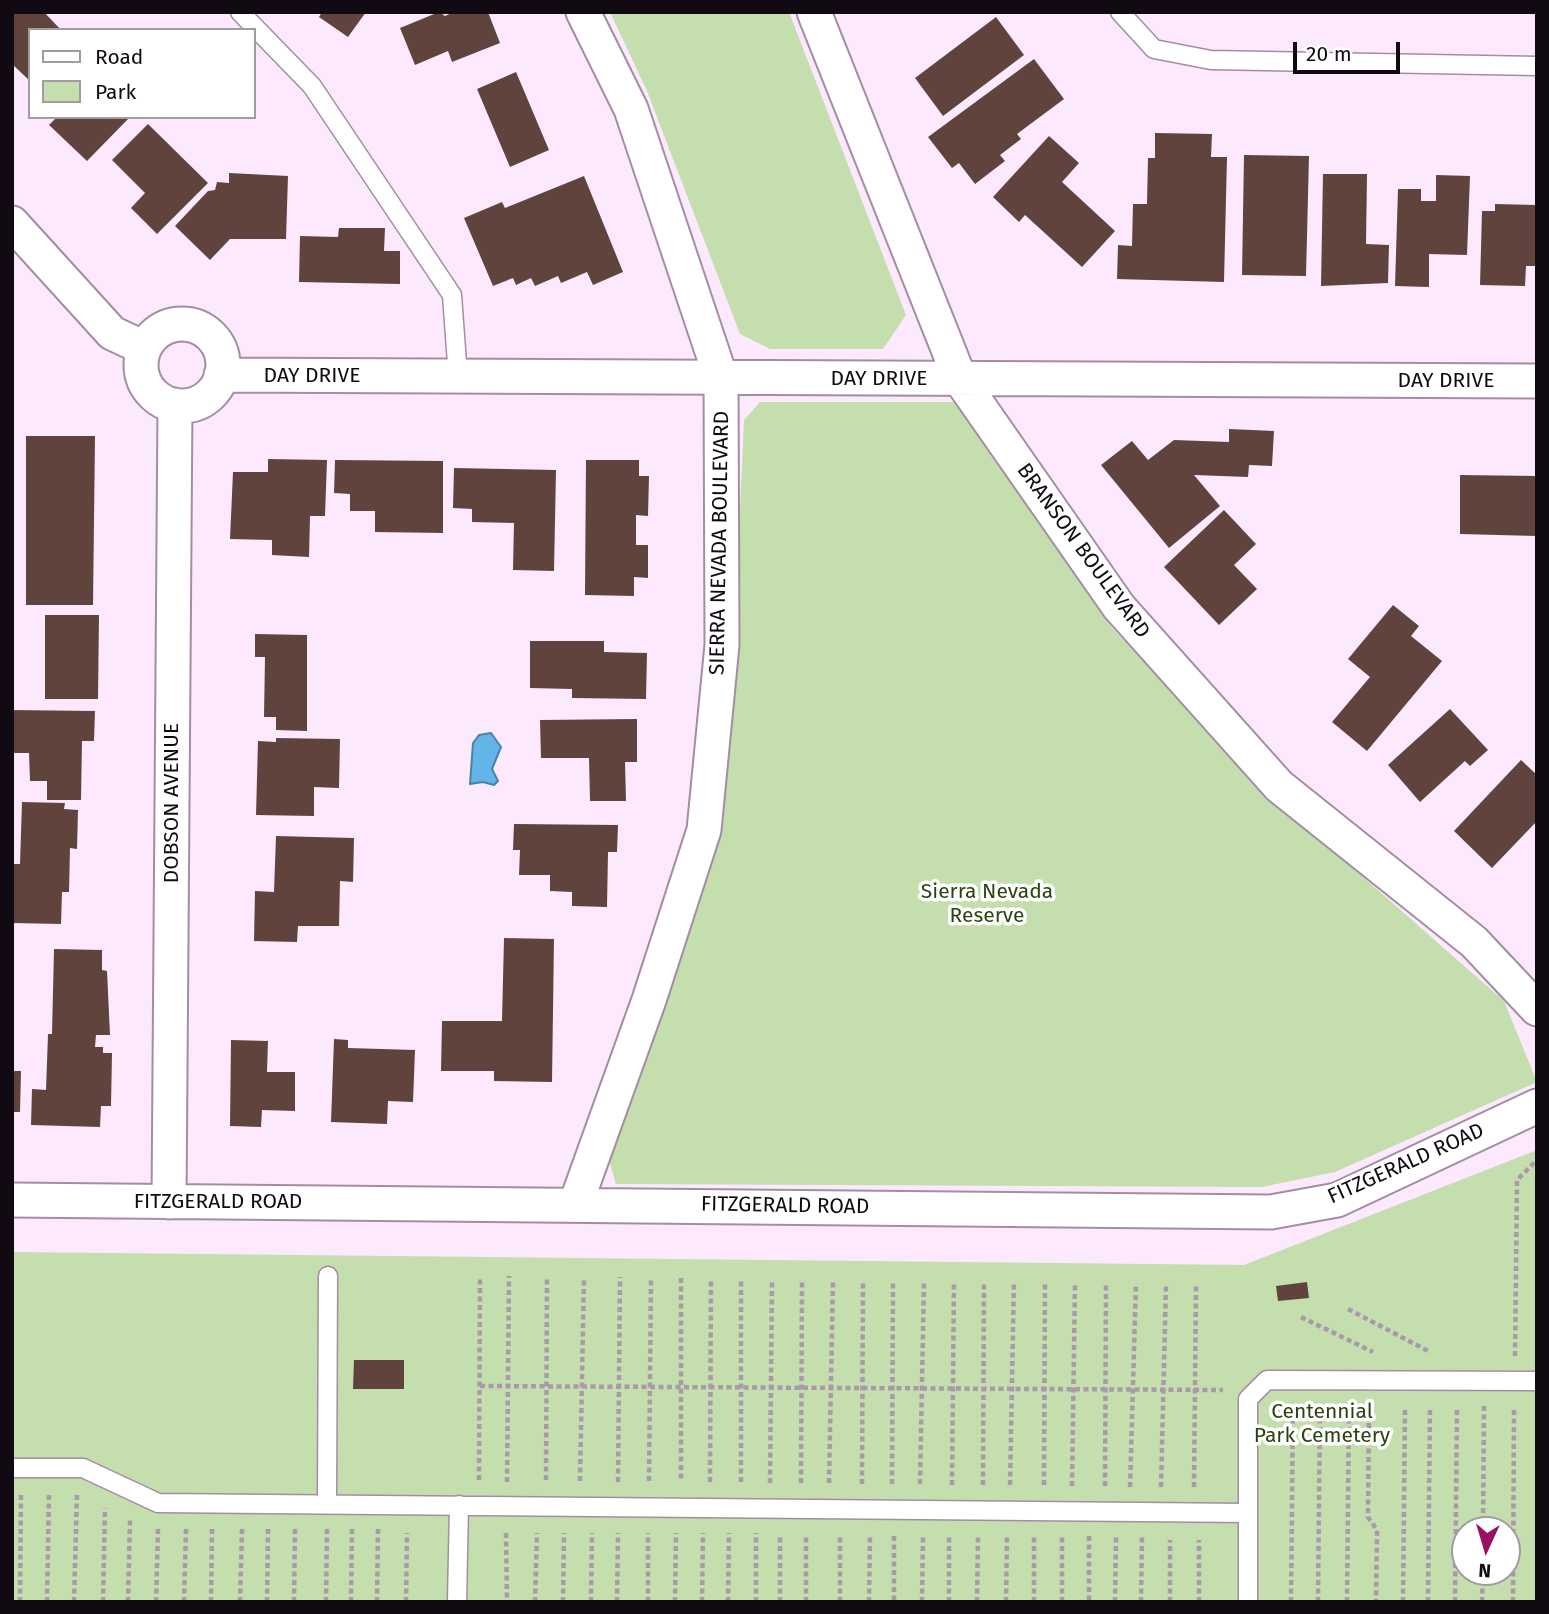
<!DOCTYPE html>
<style>
body{margin:0}
#map{position:relative;width:1549px;height:1614px;overflow:hidden;background:#fde9fd;font-family:"Fira Sans",sans-serif}
canvas{display:block}
.frame{position:absolute;inset:0;border:14px solid #120a12;pointer-events:none}
.legend{position:absolute;left:28px;top:28px;width:228px;height:91px;box-sizing:border-box;background:#fff;border:2px solid #a09da0;margin:0;padding:9px 12px;list-style:none;font-size:21px;color:#120a12}
.legend li{display:flex;align-items:center;gap:14px;height:35px}
.legend b{width:35px;border:2px solid #a09da0}
.north{position:absolute;left:1451px;top:1516px;width:70px;height:70px;box-sizing:border-box;background:#fff;border:2px solid #a09da0;border-radius:50%;rotate:184deg;font-size:19px;font-weight:700;line-height:28px;text-align:center;color:#120a12}
.north::after{content:'';display:block;margin:auto;width:24px;height:32px;background:#991164;clip-path:polygon(50% 0,100% 100%,50% 72%,0 100%)}
.scale{position:absolute;left:1293px;top:42px;width:107px;height:32px;box-sizing:border-box;border:4px solid #120a12;border-top:0;padding-left:9px;font-size:21px;line-height:24px;white-space:nowrap;color:#120a12;-webkit-text-stroke:5px #fff;paint-order:stroke}
</style>
<div id="map">
<canvas width="1549" height="1614"></canvas>
<div class="frame"></div>
<ul class="legend">
<li><b style="height:9px;background:#fff"></b>Road</li>
<li><b style="height:19px;background:#c5deae"></b>Park</li>
</ul>
<div class="north">N</div>
<div class="scale">20 m</div>
</div>
<script>
const context = document.querySelector('canvas').getContext('2d');
context.lineJoin = 'round';
function fill(path, color) { context.fillStyle = color; context.fill(path, 'evenodd'); }
const toPath = rows => new Path2D(rows.map(r => 'M' + r).join(''));
function strokePath(path, color, width, dash) { context.strokeStyle = color; context.lineWidth = width; context.lineCap = dash ? 'butt' : 'round'; context.setLineDash(dash || []); context.stroke(path); }
function label(font, color, halo, rows, align = 'center') {
  context.font = font + ' "Fira Sans",sans-serif'; context.lineWidth = 7; context.setLineDash([]); context.textBaseline = 'middle'; context.strokeStyle = halo; context.fillStyle = color; for (const [text, x, y, turn = 0] of rows) {
    context.save(); context.translate(x, y); context.rotate((+turn || 0) * Math.PI / 180); context.textAlign = isNaN(turn) ? turn : align; if (halo) context.strokeText(text, 0, 0); context.fillText(text, 0, 0); context.restore();
  }
}
const green = toPath([
 [610,12,789,12,906,315,883,349,770,349,740,334,647,91],
 [760,402,955,402,1112,628,1272,797,1504,1001,1537,1082,1335,1172,1262,1187,616,1184,606,1150,731,715,744,420],
 [1537,1150,1537,1602,12,1602,12,1252,1244,1265],
 [1465,1530,1507,1530,1507,1572,1465,1572]
]);
const water = toPath([
 [491,733,501,747,492,769,498,781,494,785,483,782,470,784,473,743,479,735,491,733]
]);
const building = toPath([
 [12,12,44,12,61,30,30,30,30,81,12,64],
 [322,12,366,12,348,37,319,17],
 [439,12,445,16,454,12,488,12,500,43,452,62,448,51,415,65,400,28],
 [996,17,1024,55,943,116,915,78],
 [1034,59,1064,99,1017,134,1021,139,1000,155,1005,161,975,184,959,163,952,168,928,137],
 [516,72,549,150,510,167,477,89],
 [57,117,130,117,87,161,49,125],
 [148,124,208,183,157,234,131,208,145,193,112,160],
 [1155,133,1212,134,1211,157,1227,157,1224,282,1117,279,1118,245,1132,246,1133,204,1147,204,1148,158,1155,158],
 [1049,136,1079,163,1062,182,1115,231,1082,267,1025,215,1019,222,993,197],
 [1244,155,1309,156,1306,276,1242,275],
 [229,173,288,176,286,239,230,239,210,260,175,226,208,191,215,190,217,182,229,183],
 [1323,174,1367,174,1366,244,1389,245,1388,283,1321,286],
 [1436,175,1470,176,1467,255,1429,254,1429,287,1395,286,1398,189,1421,189,1421,201,1436,201],
 [584,176,623,272,593,285,587,272,561,283,558,276,535,286,531,278,516,285,513,278,493,286,464,218,502,202,505,208],
 [1495,204,1537,205,1537,266,1526,266,1525,286,1480,285,1482,211,1495,211],
 [339,228,385,228,384,251,400,251,400,284,299,282,300,236,338,237],
 [1229,429,1274,431,1272,466,1249,465,1248,477,1194,475,1220,506,1169,548,1101,465,1132,441,1148,460,1174,440,1229,442],
 [26,436,95,436,93,605,26,605],
 [268,459,327,460,325,516,310,516,309,557,272,555,272,540,230,539,233,472,268,472],
 [335,460,443,461,443,533,375,532,375,511,350,511,350,494,334,493],
 [586,460,639,460,639,476,649,476,648,516,636,515,636,545,648,545,648,578,634,577,634,596,585,595],
 [454,468,556,470,554,571,513,570,514,523,472,522,472,509,453,508],
 [1460,475,1537,476,1537,536,1460,534],
 [1224,510,1256,544,1234,565,1257,589,1219,625,1164,567],
 [1393,605,1419,626,1411,636,1442,661,1367,751,1332,722,1370,677,1348,659],
 [45,615,99,615,98,699,45,699],
 [255,634,307,635,307,731,276,730,276,717,264,717,265,657,255,657],
 [530,641,604,641,604,652,647,653,646,699,572,698,572,689,530,688],
 [1450,709,1488,750,1470,766,1465,761,1420,802,1388,765],
 [12,710,95,711,94,741,82,741,81,800,47,800,47,781,30,781,29,753,12,753],
 [637,719,637,762,625,762,626,801,590,801,589,758,541,758,540,720],
 [276,738,340,739,339,788,314,787,314,816,256,815,258,741,276,742],
 [1521,760,1537,775,1537,821,1492,868,1454,831],
 [22,802,65,803,64,809,78,810,77,849,70,848,69,892,62,892,61,924,12,923,12,864,20,864],
 [514,824,618,825,617,852,608,852,607,907,572,906,572,892,550,891,550,875,519,875,520,850,513,850],
 [276,836,354,838,353,882,340,881,339,926,298,926,297,942,254,941,255,891,274,892],
 [504,938,554,939,552,1082,494,1081,494,1071,441,1071,442,1021,502,1021],
 [54,949,102,950,102,970,107,971,110,1035,96,1035,95,1047,103,1047,103,1053,112,1053,111,1106,101,1106,100,1127,31,1125,32,1089,46,1090,48,1034,52,1034],
 [334,1039,348,1040,348,1048,415,1050,413,1102,388,1101,387,1124,331,1122],
 [231,1040,268,1041,267,1072,295,1072,295,1111,262,1110,261,1127,230,1126],
 [12,1071,21,1071,20,1112,12,1112],
 [1307,1282,1309,1298,1278,1301,1276,1286],
 [354,1360,404,1360,404,1389,353,1389]
]);
const path = toPath([
 [681,1278,681,1482],
 [1348,1309,1430,1352],
 [1301,1317,1373,1352],
 [1515,1356,1517,1180,1533,1164,1537,1166],
 [480,1386,1223,1390],
 [1369,1406,1368,1517,1377,1530,1376,1602],
 [479,1480,480,1276],
 [546,1480,547,1276],
 [580,1481,584,1277],
 [649,1481,651,1277],
 [507,1482,509,1276],
 [618,1482,620,1277],
 [710,1482,711,1278],
 [741,1482,741,1278],
 [770,1483,772,1279],
 [801,1483,802,1279],
 [829,1483,833,1280],
 [862,1484,863,1280],
 [892,1484,893,1281],
 [920,1484,924,1281],
 [952,1485,954,1281],
 [983,1485,984,1282],
 [1010,1485,1014,1282],
 [1044,1485,1045,1282],
 [1072,1486,1075,1283],
 [1105,1486,1106,1283],
 [1130,1487,1136,1283],
 [1161,1487,1166,1284],
 [1194,1487,1196,1284],
 [1483,1530,1484,1405],
 [506,1533,507,1602],
 [894,1536,894,1602],
 [1089,1536,1089,1602],
 [20,1602,21,1493],
 [47,1602,49,1493],
 [74,1602,77,1493],
 [103,1602,105,1508],
 [128,1602,130,1519],
 [156,1602,158,1529],
 [184,1602,186,1529],
 [211,1602,212,1529],
 [240,1602,242,1529],
 [267,1602,268,1529],
 [294,1602,295,1529],
 [326,1602,327,1529],
 [351,1602,352,1529],
 [377,1602,378,1529],
 [406,1602,407,1533],
 [535,1602,537,1533],
 [563,1602,564,1533],
 [591,1602,592,1533],
 [617,1602,618,1533],
 [648,1602,648,1533],
 [675,1602,676,1533],
 [702,1602,703,1533],
 [728,1602,729,1533],
 [756,1602,756,1533],
 [780,1602,780,1536],
 [806,1602,806,1536],
 [840,1602,840,1536],
 [869,1602,870,1536],
 [922,1602,923,1536],
 [949,1602,949,1536],
 [977,1602,978,1536],
 [1006,1602,1007,1536],
 [1034,1602,1034,1536],
 [1062,1602,1062,1536],
 [1115,1602,1116,1536],
 [1141,1602,1142,1536],
 [1170,1602,1170,1540],
 [1199,1602,1199,1540],
 [1291,1602,1293,1405],
 [1318,1602,1320,1407],
 [1347,1602,1349,1407],
 [1403,1602,1405,1407],
 [1428,1602,1430,1407],
 [1455,1602,1457,1407],
 [1482,1602,1483,1572],
 [1513,1602,1514,1407]
]);
const lane = toPath([
 [240,12,312,86,452,295,458,377],
 [1120,12,1154,49,1211,60,1537,66],
 [12,1468,83,1468,158,1503,1248,1513],
 [327,1503,328,1276],
 [457,1602,459,1505],
 [1248,1602,1248,1399,1267,1380,1537,1381]
]);
const street = toPath([
 [814,12,960,379,1119,607,1279,786,1474,942,1537,1009],
 [12,223,112,333,144,348],
 '141 365a41 41 0 1 1 82 0a41 41 0 1 1-82 0Z',
 [221,375,1537,381],
 [12,1200,1271,1212,1337,1200,1537,1106],
 [169,1202,175,405],
 [576,1203,649,1000,704,830,722,645,721,378,631,109,583,12]
]);
const streetNames = [
 ["DAY DRIVE",312,376],
 ["DAY DRIVE",879,379],
 ["DAY DRIVE",1446,381],
 ["SIERRA NEVADA BOULEVARD",720,543,-89],
 ["BRANSON BOULEVARD",1083,551,54],
 ["DOBSON AVENUE",172,803,-90],
 ["FITZGERALD ROAD",1406,1164,-24],
 ["FITZGERALD ROAD",218,1202],
 ["FITZGERALD ROAD",785,1206,1]
];
const parkNames = [
 ["Sierra Nevada",987,892],
 ["Reserve",987,916],
 ["Centennial",1322,1412],
 ["Park Cemetery",1322,1436]
];
fill(green, '#c5deae');
fill(water, '#63b5e7');
strokePath(water, '#4b82a7', 2);
fill(building, '#61433d');
strokePath(lane, '#a48da3', 21);
strokePath(street, '#a48da3', 37);
strokePath(path, '#a999a9', 4.5, [5, 3.5]);
strokePath(lane, '#fff', 18);
strokePath(street, '#fff', 33);
label('21px', '#120a12', '#fff', streetNames);
label('21px', '#2c430e', '#fff', parkNames);
</script>
